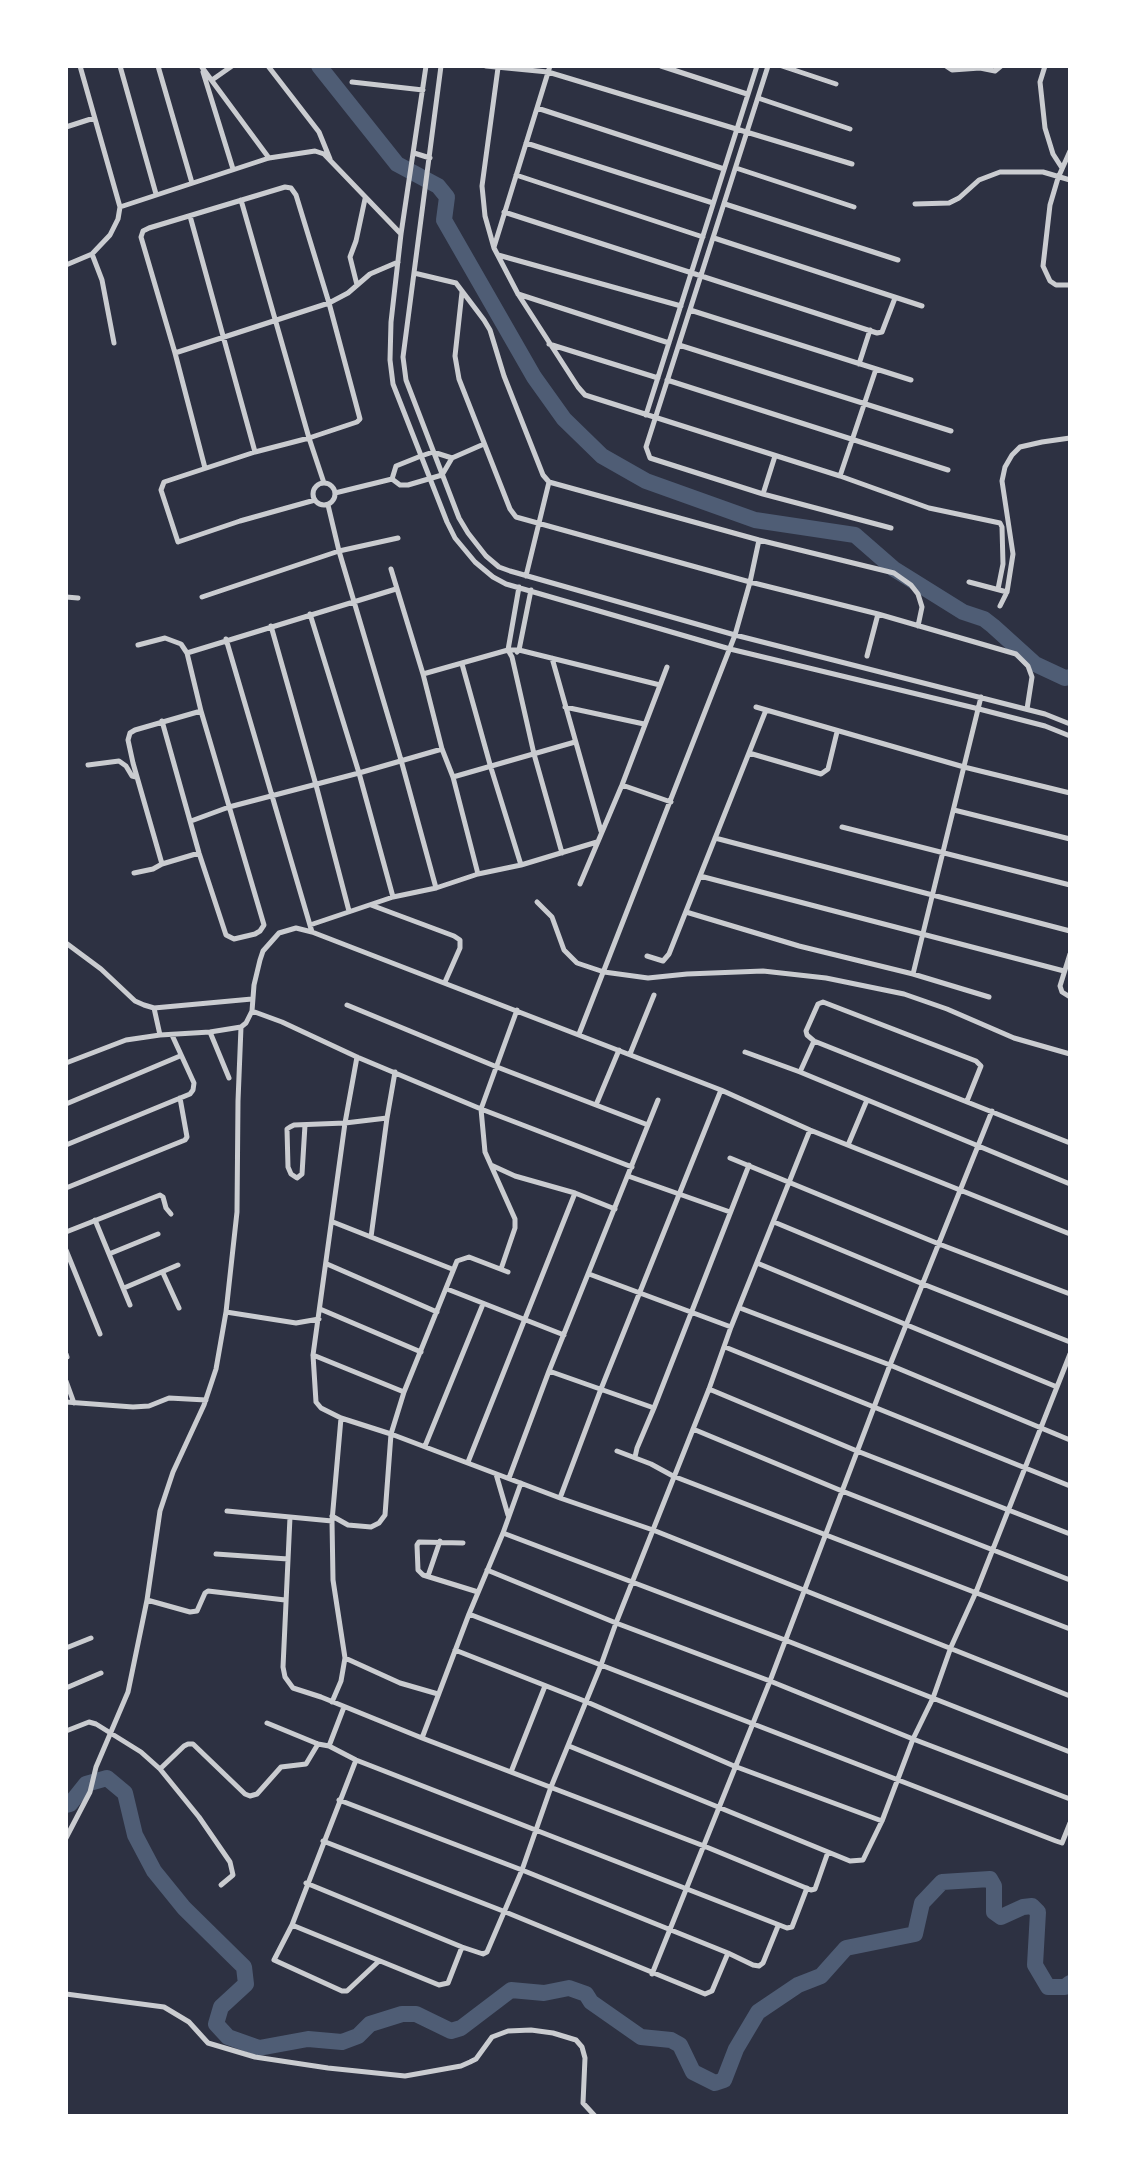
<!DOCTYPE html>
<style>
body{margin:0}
#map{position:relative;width:1136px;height:2182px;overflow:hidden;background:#2d3142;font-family:Rubik,sans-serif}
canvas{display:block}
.frame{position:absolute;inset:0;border:68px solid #fff;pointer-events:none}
</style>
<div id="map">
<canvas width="1136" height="2182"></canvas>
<div class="frame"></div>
</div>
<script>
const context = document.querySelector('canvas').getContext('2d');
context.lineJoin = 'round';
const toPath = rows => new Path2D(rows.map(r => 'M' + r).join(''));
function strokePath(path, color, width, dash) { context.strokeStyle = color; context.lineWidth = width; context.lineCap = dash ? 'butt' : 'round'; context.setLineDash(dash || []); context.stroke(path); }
const river = toPath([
 [319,66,397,164,438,186,447,197,444,220,534,377,564,419,602,456,646,481,755,520,855,535,894,569,963,612,984,619,993,626,1035,664,1065,678,1070,677],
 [66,1805,70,1804,86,1784,107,1778,125,1793,135,1835,154,1871,184,1908,244,1967,246,1984,221,2007,216,2024,228,2037,259,2048,308,2039,342,2042,358,2036,370,2024,402,2014,416,2014,451,2031,461,2028,511,1990,544,1993,569,1988,586,1994,591,2002,641,2037,671,2040,680,2045,693,2072,715,2083,724,2080,736,2049,758,2012,798,1985,821,1976,846,1948,915,1934,922,1903,942,1882,990,1879,994,1886,994,1912,1001,1917,1023,1907,1032,1906,1038,1912,1035,1965,1048,1987,1065,1987,1070,1983]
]);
const minor = toPath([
 [120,66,156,194],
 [158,66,192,183],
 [201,66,269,158],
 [268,66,319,132,330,159],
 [426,66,401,234,391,322,390,360,393,384,447,522,455,538,475,562,493,577,506,584,730,649,979,709,1045,726,1070,736],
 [441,66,403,357,406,380,459,518,468,533,486,556,499,567,510,571,735,635,1045,714,1070,724],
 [486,66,548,72,852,164],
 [661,66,747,94],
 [768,66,646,447,650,458,763,494,775,456],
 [782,66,836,84],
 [946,66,952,70,980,68,995,71,1001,66],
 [1045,66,1040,82,1045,128,1053,154,1062,168],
 [498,68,482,186,485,216,494,248,518,294,578,387,585,395,840,476,929,508,1000,523,1002,527,1003,564,998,589],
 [203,72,233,169],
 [212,80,232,66],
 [352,82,423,90],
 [758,98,850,129],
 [537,108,724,169],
 [66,127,94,118],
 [526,143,713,203],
 [1070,151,1058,178,1050,205,1043,266,1050,281,1056,285,1070,285],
 [414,153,430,158],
 [736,168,854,207],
 [516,175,703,237],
 [241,200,309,438,324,483],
 [725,204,898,260],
 [915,204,949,203,959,198,979,180,1000,172,1043,172,1070,180],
 [120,207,269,158,315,151,324,154,401,234],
 [504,212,877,333,882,332,895,298],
 [190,216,255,452],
 [714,238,922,306],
 [494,247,550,66],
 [92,254,102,280,114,343],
 [498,255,681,306],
 [66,265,92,254,110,235,118,219,120,207,80,66],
 [414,273,456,283,484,320,490,330,504,376,543,475,549,482,759,540,894,573,911,585,918,594,922,607,918,626],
 [357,285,350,257,356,241,365,199],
 [462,292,455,356,459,379,510,509,516,517,750,582,878,614,1016,654,1028,666,1032,677,1027,709],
 [518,294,669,343],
 [690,310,911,380],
 [549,344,658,378],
 [679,345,951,431],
 [175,353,329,303,348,293,370,274,398,262],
 [859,364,870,330],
 [667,380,948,470],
 [646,415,757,66],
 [452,458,433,452,421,456,396,466,392,479,400,485,408,485,442,475,452,458,484,444],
 [205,468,175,353,141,237,143,231,149,228,285,187,291,188,296,195,329,303,360,419,357,422,309,438,255,452,164,482,161,490,178,542,240,521,315,500],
 [840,476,876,369],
 '313 494a11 11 0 1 1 22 0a11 11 0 1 1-22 0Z',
 [335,493,392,479],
 [763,494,891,528],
 [328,505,339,551,401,760,436,888],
 [391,569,423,674,442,749,453,777,478,874],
 [526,576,549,482],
 [969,582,1007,592],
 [519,587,508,650,512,657,534,754,562,853],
 [66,597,78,598],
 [202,597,339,551,398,538],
 [1000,606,1007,592,1013,554,1002,481,1005,467,1012,455,1020,447,1042,442,1070,438],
 [310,614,359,773,393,897],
 [271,626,316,785,349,911],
 [226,639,312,932],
 [138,645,165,638,181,644,187,653,201,711,264,925,260,931,255,934,234,939,226,935,199,853,162,721],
 [517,652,519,650,531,590],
 [187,653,396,589],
 [867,656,878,614],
 [552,658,601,831],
 [462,664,491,768,521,865],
 [423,674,508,650,519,650,660,685],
 [565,707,644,724],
 [756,707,964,767,1070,793],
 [749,753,821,774,828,769,837,732],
 [88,765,119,761,126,766,132,776,136,777],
 [453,777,575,742],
 [622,785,671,802],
 [954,810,1070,839],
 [191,821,229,807,359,773,442,749],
 [842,827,1070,885],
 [715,838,1070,931],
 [199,853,162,864,133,763,128,740,130,733,135,730,201,711],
 [134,873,153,869,162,864],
 [700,876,1064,971],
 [580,884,622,785,667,667],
 [537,902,552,917,564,950,577,963,604,972,648,978,687,974,763,971,826,978,904,994,947,1009,1014,1038,1070,1054],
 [371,905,454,936,460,940,460,948,445,982],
 [686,912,799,946,913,974,989,997],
 [310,925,393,897,436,888,478,874,521,865,597,842],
 [66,943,101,969,135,1001,144,1005,154,1008,252,999],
 [1070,954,1060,986,1062,992,1070,997],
 [647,956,663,961,669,954,766,710],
 [913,974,981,697],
 [347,1005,497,1067,648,1125],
 [154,1008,160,1035],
 [252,1011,282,1022,357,1057,481,1109,632,1167],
 [210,1032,229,1078],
 [579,1034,735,635,750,582,759,540],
 [745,1052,800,1072,1070,1184],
 [630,1054,654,995],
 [357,1057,345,1123,313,1355,316,1402,321,1408,341,1418,391,1434,560,1498,653,1530,1070,1696],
 [66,1063,126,1040,160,1035,210,1032,241,1027],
 [800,1072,814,1041],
 [967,1101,981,1066,976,1061,823,1002,818,1004,806,1031,807,1035,814,1041,1070,1143],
 [66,1104,180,1056],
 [596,1105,619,1050],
 [387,1118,395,1072],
 [305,1125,302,1174,297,1178,291,1174,288,1167,287,1129,290,1127,294,1125,345,1123,387,1118,371,1237],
 [66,1145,190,1094,193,1090,194,1083,172,1035],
 [848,1145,867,1100],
 [730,1158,939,1244,1070,1294],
 [491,1165,515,1176,575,1193,615,1209],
 [628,1176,730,1212],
 [66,1188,185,1140,187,1137,180,1098],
 [95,1220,130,1305],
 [333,1222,452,1269],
 [774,1222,923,1284,1070,1342],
 [66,1232,160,1195,163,1197,166,1208,171,1214],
 [66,1250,100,1334],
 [109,1254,158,1234],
 [757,1263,1057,1387],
 [327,1264,437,1312],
 [501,1269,515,1228,515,1219,485,1152,481,1109,517,1010],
 [163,1273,179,1308],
 [589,1274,731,1327],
 [124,1288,178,1265],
 [447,1289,564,1335],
 [740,1308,890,1365,1070,1440],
 [320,1309,421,1352],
 [226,1312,296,1323,319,1319],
 [725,1347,1070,1486],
 [66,1354,67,1357],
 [313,1355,404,1392],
 [549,1371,654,1408],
 [66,1381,74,1403],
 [709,1389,857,1451,1070,1534],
 [66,1402,133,1407,149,1406,169,1398,206,1400],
 [693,1429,842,1491,1070,1580],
 [425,1446,483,1304],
 [617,1451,651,1464,673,1476,1070,1629],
 [635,1457,637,1448,654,1408,749,1165],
 [468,1462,575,1193],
 [496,1474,508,1515],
 [509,1478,549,1371,658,1100],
 [560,1498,601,1389,721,1090],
 [227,1511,290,1517],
 [332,1516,348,1525,371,1527,379,1523,385,1515,391,1434,404,1392,457,1261,469,1257,508,1272],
 [332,1521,290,1517,283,1667,285,1677,293,1688,321,1697,422,1738,704,1846,811,1890,815,1889,828,1852],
 [503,1533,785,1640,1070,1752],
 [463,1543,419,1542,417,1545,418,1570,423,1575,478,1592],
 [216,1554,288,1559],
 [487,1570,616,1623,770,1681,913,1739,1070,1799],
 [428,1576,440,1541],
 [147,1600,190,1612,197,1611,205,1593,208,1591,285,1600],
 [469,1614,1056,1841,1062,1843,1070,1823],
 [66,1648,91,1638],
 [455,1650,587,1702,734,1766,882,1821],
 [345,1658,400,1683,438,1694],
 [66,1688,101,1673],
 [332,1702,341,1681,345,1658,333,1580,332,1521,341,1418],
 [267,1723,318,1744,329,1746,356,1760,787,1928,792,1927,807,1888],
 [66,1731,89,1722,96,1724,141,1752,160,1769,199,1817,230,1862,233,1875,221,1885],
 [422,1738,469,1614,503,1533,521,1483],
 [329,1746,344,1707],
 [569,1746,850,1861,863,1860,882,1821,913,1739,933,1698,951,1647,976,1592,1070,1354],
 [356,1760,292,1925,274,1960,342,1991,347,1991,379,1961],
 [160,1769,184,1746,188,1744,193,1744,245,1794,250,1796,257,1794,281,1767,306,1764,318,1744],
 [511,1772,545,1686],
 [339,1800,522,1870,728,1953,753,1965,759,1966,763,1963,778,1926],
 [66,1838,90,1792,96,1767,128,1692,147,1600,160,1511,173,1472,204,1405,216,1369,226,1312,237,1212,238,1101,241,1027,246,1023,252,1011,254,985,260,960,263,951,279,933,296,928,312,932,721,1090,810,1130,1070,1234],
 [323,1841,503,1911,705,1994,712,1991,728,1953],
 [306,1883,462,1947,483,1954,487,1952,522,1870,551,1787,601,1665,616,1623,709,1389,731,1327,810,1130],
 [292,1925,439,1985,448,1983,462,1947],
 [652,1974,770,1681,890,1365,992,1111],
 [66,1994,164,2007,189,2022,208,2043,255,2057,328,2068,405,2076,461,2066,470,2062,476,2059,492,2037,508,2031,531,2030,553,2033,576,2040,582,2047,585,2058,583,2103,595,2116]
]);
strokePath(river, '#4f5d75', 16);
strokePath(minor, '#caccd0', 5);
</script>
